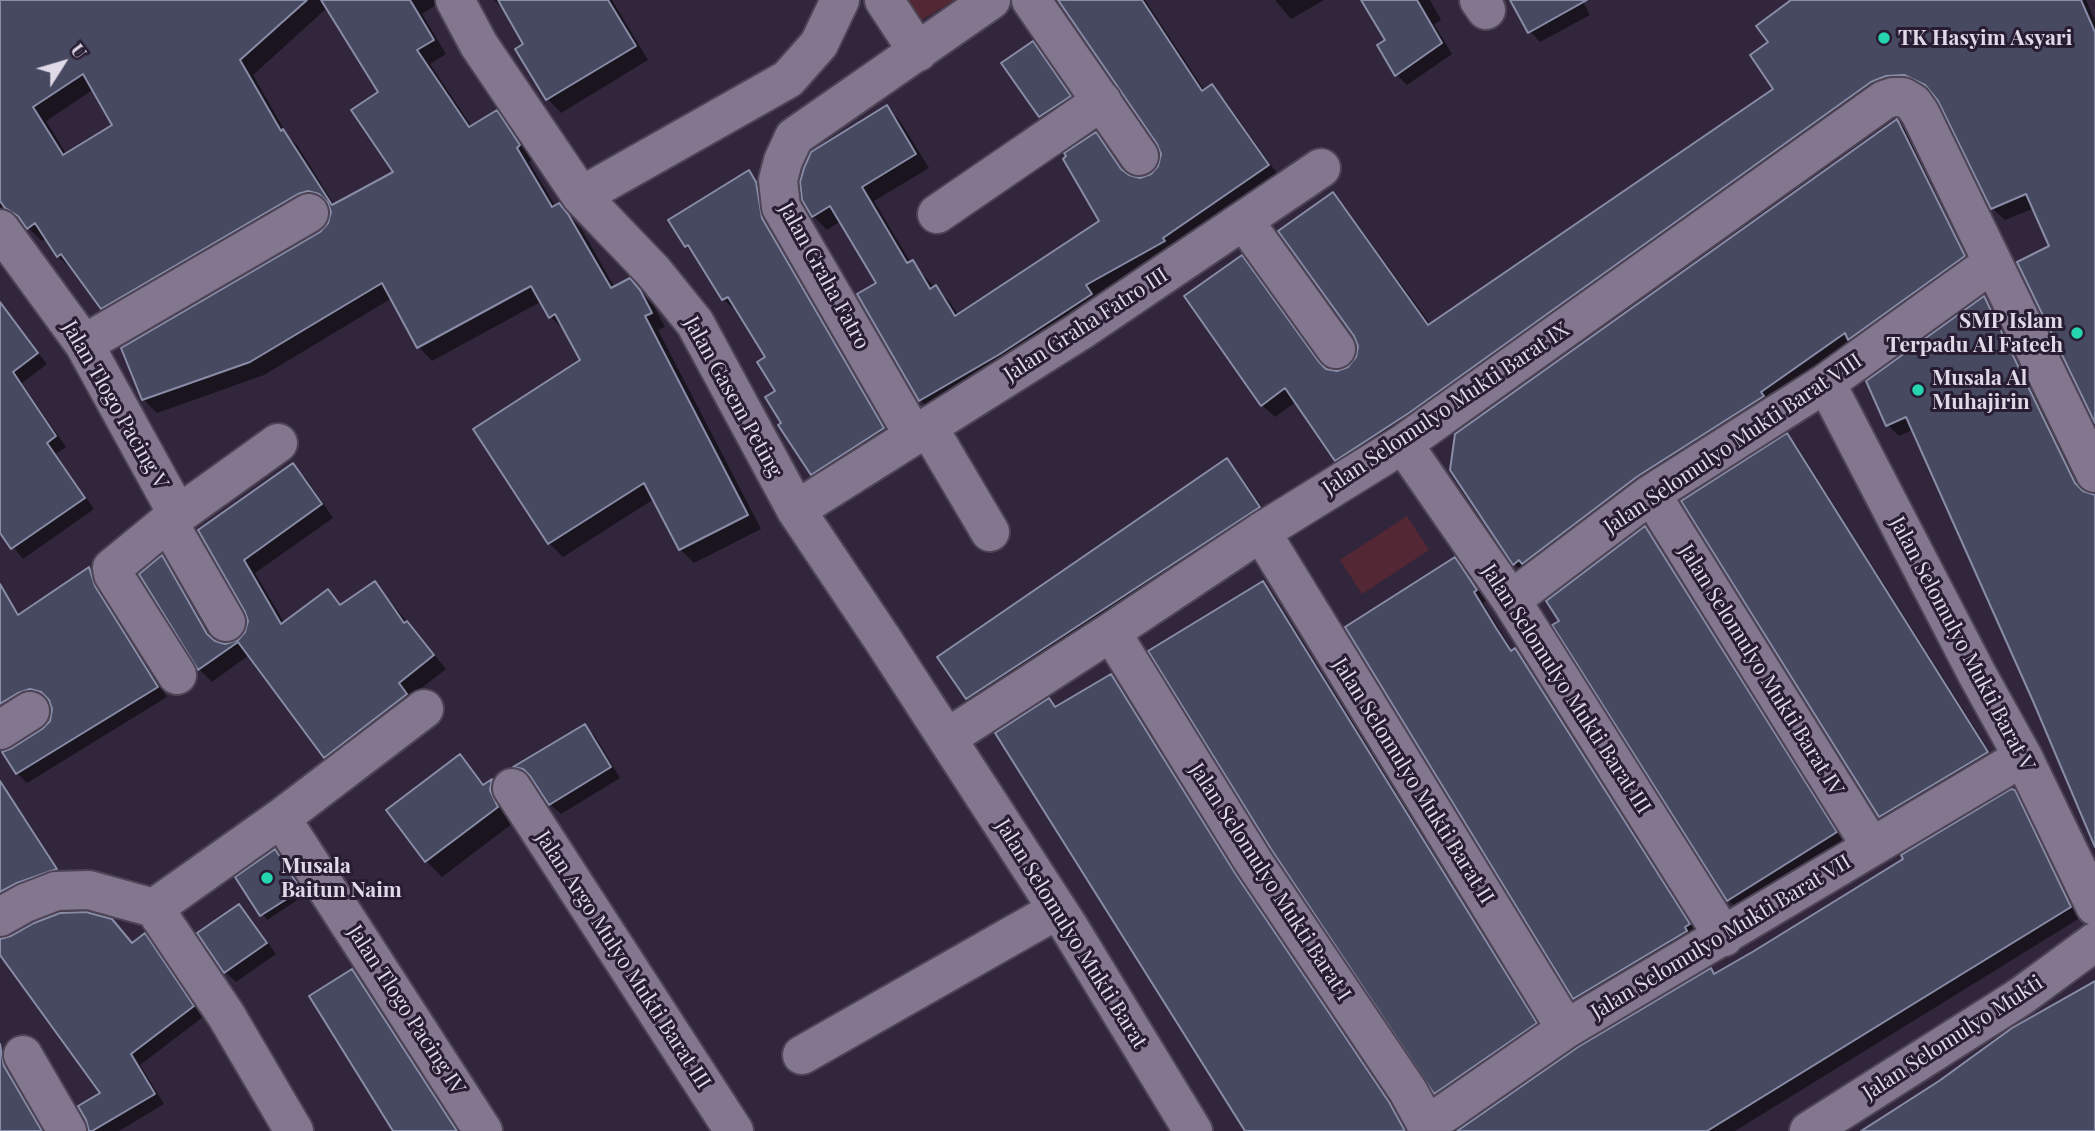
<!DOCTYPE html>
<style>
body{margin:0}
#map{position:relative;width:2095px;height:1131px;overflow:hidden;background:#31263b;font-family:"Playfair Display",serif}
canvas{display:block}
.north{position:absolute;left:28px;top:28px;width:70px;height:70px;-webkit-text-stroke:5px #271c31;paint-order:stroke;rotate:53deg;font-size:19px;font-weight:700;line-height:28px;text-align:center;color:#e0d9e7}
.north::after{content:'';display:block;margin:auto;width:24px;height:32px;background:#e0d9e7;clip-path:polygon(50% 0,100% 100%,50% 72%,0 100%)}
</style>
<div id="map">
<canvas width="2095" height="1131"></canvas>
<div class="north">U</div>
</div>
<script>
const context = document.querySelector('canvas').getContext('2d');
context.lineJoin = 'round';
function fill(path, color) { context.fillStyle = color; context.fill(path, 'evenodd'); }
const toPath = rows => new Path2D(rows.map(r => 'M' + r).join(''));
function strokePath(path, color, width, dash) { context.strokeStyle = color; context.lineWidth = width; context.lineCap = dash ? 'butt' : 'round'; context.setLineDash(dash || []); context.stroke(path); }
function label(font, color, halo, rows, align = 'center') {
  context.font = font + ' "Playfair Display",serif'; context.lineWidth = 6; context.setLineDash([]); context.textBaseline = 'middle'; context.strokeStyle = halo; context.fillStyle = color; for (const [text, x, y, turn = 0] of rows) {
    context.save(); context.translate(x, y); context.rotate((+turn || 0) * Math.PI / 180); context.textAlign = isNaN(turn) ? turn : align; if (halo) context.strokeText(text, 0, 0); context.fillText(text, 0, 0); context.restore();
  }
}
const green = toPath([
 [899,0,955,0,913,25],
 [1407,516,1429,550,1362,594,1340,560]
]);
const shadow = toPath([
 [0,0,437,0,439,3,422,14,446,54,430,64,472,127,496,113,510,126,533,160,529,162,556,207,559,205,582,230,615,288,629,280,654,306,665,327,658,330,761,529,694,563,680,549,654,499,563,557,549,543,475,430,582,361,564,330,550,316,542,301,432,361,419,347,392,298,264,375,157,413,143,399,329,225,333,214,331,206,325,204,116,322,102,308,74,268,72,270,58,256,47,238,42,241,5,205,0,208],
 [328,7,381,92,395,173,335,206,297,145,289,138,253,75],
 [94,89,114,125,67,155,46,121],
 [494,0,612,0,648,60,561,113,548,99,525,45,503,6,501,7],
 [1061,0,1145,0,1205,91,1211,86,1225,100,1281,179,934,413,920,400,878,283,841,221,827,230,813,216,886,107,900,121,929,168,874,201,911,263,949,301,958,315,1101,222,1095,134,1109,148,1130,177,1140,180,1153,175,1160,167,1163,155,1159,143],
 [1275,0,1324,0,1291,19],
 [1363,0,1430,0,1441,20,1434,24,1452,54,1407,85,1397,75,1379,45,1387,41],
 [1512,0,1582,0,1590,15,1540,42,1530,31],
 [1798,0,2086,0,2095,21,2095,419,2051,247,2034,208,2005,220,1992,208,1936,95,1917,87,1348,472,1336,459,1297,401,1275,417,1262,405,1242,258,1254,270,1326,370,1338,373,1349,369,1358,358,1359,346,1333,194,1345,207,1431,325,1776,89,1770,42],
 [1033,44,1043,54,1080,107,1051,127,1041,116,1004,64],
 [1897,121,1907,131,1974,267,1525,574,1514,563],
 [749,172,766,194,772,230,894,439,823,484,812,474,784,423,778,391,768,358,737,308,734,309,723,299,698,257,686,246,671,220],
 [1984,298,1995,309,2085,494,2095,499,2095,842,2035,700,1914,429,1899,436,1888,425],
 [1,305,47,364,22,383,66,447,56,454,94,509,23,559,0,530],
 [1787,436,1797,446,1997,763,1891,827,1880,816],
 [1227,460,1237,471,1270,518,978,709,968,698,939,657],
 [293,466,306,478,333,518,255,573,285,624,328,591,342,606,375,583,446,669,410,697,338,769,326,756,249,655,212,682,199,669,162,558,174,570,217,643,225,646,238,642,247,633,250,621,247,611,200,531],
 [1645,528,1655,539,1846,843,1739,910,1728,900,1561,621],
 [1455,560,1465,570,1486,601,1483,603,1513,651,1515,650,1526,661,1699,935,1585,1009,1575,998,1347,627],
 [89,570,99,580,104,598,167,697,27,783,17,773,43,731,51,723,54,709,51,701,40,699,0,721,0,604,8,599,21,615],
 [1263,583,1273,594,1546,1034,1446,1103,1436,1092],
 [1111,676,1121,686,1245,886,1399,1115,1408,1131,1247,1131,1049,700,1057,708],
 [584,726,595,736,620,778,561,814,550,804,534,779,526,777,516,767],
 [459,756,485,785,492,782,507,797,513,823,442,877,426,861,388,810],
 [2014,792,2025,803,2080,918,1735,1131,1460,1131],
 [17,809,27,820,65,880,0,908,0,820],
 [275,851,305,895,267,920,237,878],
 [239,906,249,916,276,954,236,982,225,972],
 [61,914,133,944,145,936,155,946,203,1017,140,1065,164,1104,119,1131,90,1131,102,1094,0,952,0,940],
 [352,971,363,982,459,1131,396,1131],
 [7,1074,18,1085,45,1131,0,1131,0,1078]
]);
const building = toPath([
 [0,0,307,0,240,60,281,131,283,129,332,205,393,172,351,110,378,92,321,0,410,0,434,40,417,50,469,127,497,110,520,145,517,148,552,207,559,203,568,214,611,288,630,278,640,290,652,313,645,316,748,515,679,550,644,483,548,544,473,429,580,360,555,314,549,318,531,286,417,348,382,283,250,362,142,400,121,348,320,232,328,223,331,212,328,203,319,194,308,191,298,194,101,309,61,254,57,257,35,223,27,229,18,216,5,208,0,201,0,0],
 [83,74,112,125,63,155,33,107,83,74],
 [498,0,608,0,636,46,546,100,515,49,523,44,498,0],
 [1058,0,1142,0,1202,91,1212,84,1269,165,1163,238,1165,241,1086,285,1092,294,1000,354,919,401,857,294,876,283,830,206,812,217,802,200,800,182,804,168,811,152,887,105,916,154,862,187,907,263,913,260,930,289,936,285,955,316,1099,221,1063,159,1066,156,1064,153,1096,132,1121,169,1129,175,1140,178,1151,174,1158,166,1161,154,1157,144,1058,0],
 [1361,0,1417,0,1442,43,1395,76,1377,45,1385,40,1361,0],
 [1510,0,1587,0,1528,33,1510,0],
 [1791,0,2081,0,2095,32,2095,423,2017,262,2049,246,2026,194,1991,209,1938,101,1925,85,1904,75,1886,76,1871,82,1409,413,1335,461,1285,388,1261,406,1184,296,1242,255,1319,362,1326,369,1337,371,1348,367,1356,357,1358,346,1354,336,1278,231,1333,192,1428,325,1773,89,1750,55,1768,42,1756,26,1791,0],
 [1033,41,1071,96,1039,117,1001,63,1033,41],
 [1897,119,1965,256,1848,340,1845,333,1761,392,1764,396,1638,476,1522,564,1519,560,1513,565,1450,470,1455,434,1897,119],
 [749,170,756,182,762,218,884,428,811,475,778,425,781,423,765,397,775,391,757,362,765,357,728,297,722,300,688,245,685,247,668,220,749,170],
 [1984,296,2075,483,2083,491,2095,495,2095,847,2033,701,1906,417,1886,426,1866,381,1984,296],
 [0,302,38,353,13,372,56,436,47,443,85,498,11,549,0,533,0,302],
 [1787,433,1988,752,1879,817,1681,501,1787,433],
 [1227,458,1260,507,966,699,937,657,1227,458],
 [293,463,322,504,244,560,281,624,328,589,340,605,375,581,404,623,407,621,434,655,399,683,407,694,324,758,238,642,198,670,139,574,162,555,207,634,215,641,225,644,238,640,245,632,248,621,245,612,198,530,293,463],
 [1645,526,1837,832,1727,901,1552,625,1559,621,1546,601,1645,526],
 [1455,557,1477,590,1474,592,1496,628,1511,651,1515,648,1690,924,1685,927,1687,931,1573,999,1345,627,1455,557],
 [89,567,95,586,158,687,16,774,2,752,12,748,42,729,50,721,52,709,49,700,41,692,30,689,18,693,0,704,0,584,18,615,89,567],
 [1263,581,1537,1023,1434,1094,1271,849,1148,651,1263,581],
 [1111,674,1235,873,1389,1102,1405,1131,1245,1131,995,733,1049,698,1055,707,1111,674],
 [585,724,611,767,549,805,530,776,523,769,513,767,585,724],
 [460,754,483,785,492,779,490,790,498,807,425,862,386,810,460,754],
 [0,781,57,869,17,883,0,892,0,781],
 [2011,789,2015,790,2071,907,1949,982,1707,1131,1457,1131,1578,1047,1711,968,1714,974,1754,951,1903,859,1901,855,2011,789],
 [275,849,301,890,260,916,235,877,275,849],
 [239,904,267,943,224,973,197,933,239,904],
 [86,912,112,919,132,943,145,933,194,1006,131,1054,155,1094,92,1131,89,1131,86,1120,78,1106,100,1093,0,955,0,939,11,936,34,923,60,913,86,912],
 [352,969,457,1131,393,1131,309,996,352,969],
 [2095,981,2095,1131,1861,1131,1939,1081,2012,1028,2095,981],
 [0,1044,4,1066,42,1131,0,1131,0,1044]
]);
const minor = toPath([
 [455,0,479,45,581,196,653,271,695,323,796,510,883,640,1069,927,1193,1131],
 [884,0,918,52],
 [1031,0,1139,156],
 [1479,0,1486,10],
 [581,196,788,79,819,44,840,0],
 [937,214,1102,101],
 [1244,221,1336,349],
 [0,229,84,344,178,515],
 [84,344,309,213],
 [1826,383,1977,674,2023,757,2095,906],
 [928,427,990,532],
 [914,436,781,207,778,180,783,161,794,137,991,0],
 [1403,444,1511,600,1724,937],
 [1651,494,1871,846],
 [796,510,1080,331,1321,168],
 [168,522,226,622],
 [1261,532,1566,1029],
 [1511,600,1651,494,1826,383,1991,264],
 [1111,632,1253,861,1408,1091,1430,1131],
 [177,675,113,574,112,568,168,522,278,443],
 [0,730,30,711],
 [947,738,1111,632,1261,532,1403,444,1884,100,1893,97,1903,97,1913,103,1920,113,2095,473],
 [512,788,734,1131],
 [281,818,483,1131],
 [154,908,226,1015,294,1131],
 [0,917,25,903,56,891,89,890,154,908,281,818,424,709],
 [23,1055,67,1131],
 [802,1055,1057,910],
 [1426,1126,1566,1029,2023,757],
 [1809,1131,2020,997,2095,942]
]);
const markers = [
 [1884,38,7,"#24d5ae"],
 [2077,333,7,"#24d5ae"],
 [1918,390,7,"#24d5ae"],
 [267,878,7,"#24d5ae"]
];
const poiNames = [
 ["TK Hasyim Asyari",1898,38],
 ["SMP Islam",2063,321,"right"],
 ["Terpadu Al Fateeh",2063,345,"right"],
 ["Musala Al",1932,378],
 ["Muhajirin",1932,402],
 ["Musala",281,866],
 ["Baitun Naim",281,890]
];
const streetNames = [
 ["Jalan Graha Fatro",824,276,61],
 ["Jalan Graha Fatro III",1086,325,-33],
 ["Jalan Gasem Peting",733,397,61],
 ["Jalan Tlogo Pacing V",115,405,60],
 ["Jalan Selomulyo Mukti Barat IX",1446,409,-34],
 ["Jalan Selomulyo Mukti Barat VIII",1733,444,-34],
 ["Jalan Selomulyo Mukti Barat V",1962,644,62],
 ["Jalan Selomulyo Mukti Barat IV",1761,670,58],
 ["Jalan Selomulyo Mukti Barat III",1566,689,57],
 ["Jalan Selomulyo Mukti Barat II",1413,781,58],
 ["Jalan Selomulyo Mukti Barat I",1270,882,57],
 ["Jalan Selomulyo Mukti Barat",1071,934,58],
 ["Jalan Selomulyo Mukti Barat VII",1721,937,-31],
 ["Jalan Argo Mulyo Mukti Barat III",623,960,57],
 ["Jalan Tlogo Pacing IV",406,1010,57],
 ["Jalan Selomulyo Mukti",1953,1038,-33]
];
fill(green, '#542734');
fill(shadow, '#0007');
fill(building, '#474961');
strokePath(building, '#898ca7', 2);
strokePath(minor, '#4d4455', 42);
strokePath(minor, '#83768f', 38);
for (const [x, y, r, color] of markers) { const dot = new Path2D(); dot.arc(x, y, r, 0, 2 * Math.PI); context.fillStyle = color; context.fill(dot); strokePath(dot, '#271c31', 2.5); }
label('bold 21px', '#e0d9e7', '#271c31', poiNames, 'left');
label('21px', '#e0d9e7', '#271c31', streetNames);
</script>
